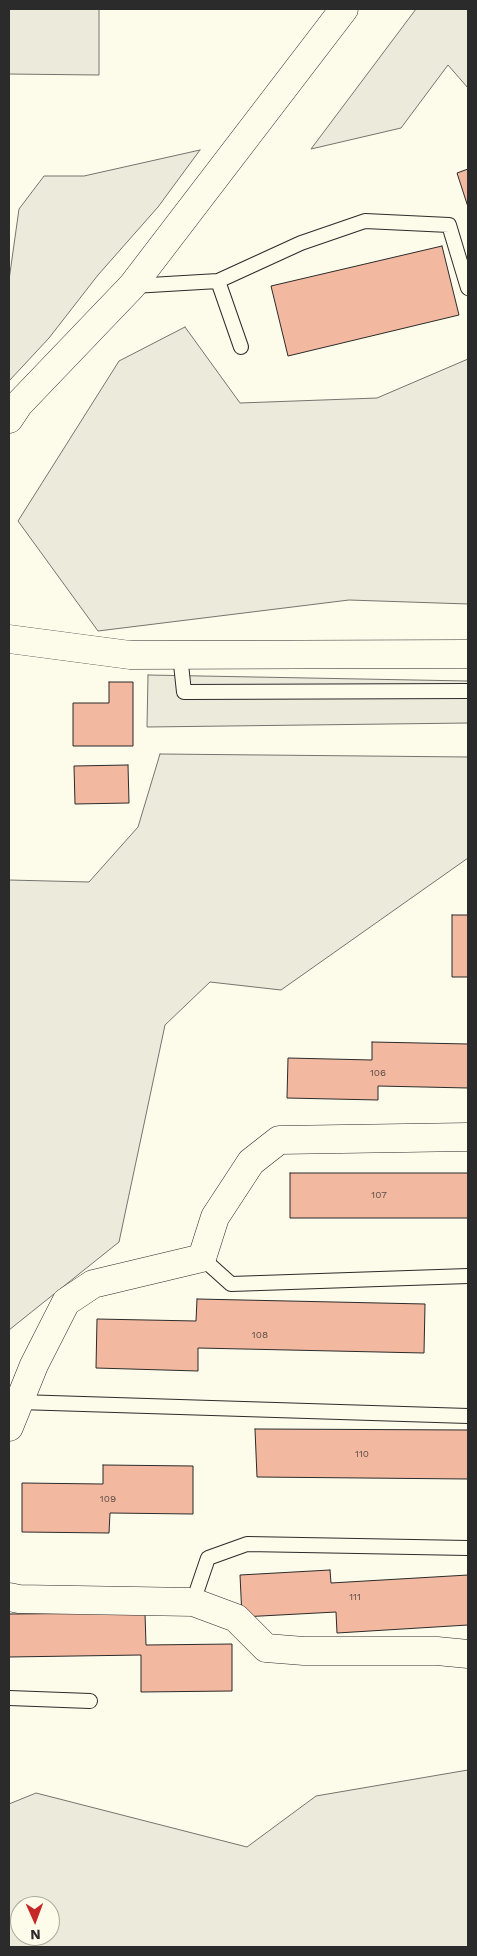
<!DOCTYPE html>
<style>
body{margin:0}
#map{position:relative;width:477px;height:1956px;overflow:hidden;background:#fdfbea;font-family:"Work Sans",sans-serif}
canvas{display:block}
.frame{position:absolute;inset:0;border:10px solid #2b2b2b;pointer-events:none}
.north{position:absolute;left:10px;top:1896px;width:50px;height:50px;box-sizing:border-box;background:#fdfbea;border:1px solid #a9a89e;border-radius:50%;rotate:178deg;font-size:14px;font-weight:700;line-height:20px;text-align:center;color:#2b2b2b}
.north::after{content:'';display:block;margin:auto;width:18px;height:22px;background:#c62828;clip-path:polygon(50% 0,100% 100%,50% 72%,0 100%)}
</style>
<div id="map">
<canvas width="477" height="1956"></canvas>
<div class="frame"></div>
<div class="north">N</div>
</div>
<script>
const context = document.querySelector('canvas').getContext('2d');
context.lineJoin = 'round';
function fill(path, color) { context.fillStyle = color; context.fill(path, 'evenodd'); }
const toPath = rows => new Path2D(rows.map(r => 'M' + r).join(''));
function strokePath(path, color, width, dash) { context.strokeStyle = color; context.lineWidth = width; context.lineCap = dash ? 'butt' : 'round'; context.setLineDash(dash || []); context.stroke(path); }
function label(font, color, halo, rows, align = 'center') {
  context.font = font + ' "Work Sans",sans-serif'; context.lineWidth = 4; context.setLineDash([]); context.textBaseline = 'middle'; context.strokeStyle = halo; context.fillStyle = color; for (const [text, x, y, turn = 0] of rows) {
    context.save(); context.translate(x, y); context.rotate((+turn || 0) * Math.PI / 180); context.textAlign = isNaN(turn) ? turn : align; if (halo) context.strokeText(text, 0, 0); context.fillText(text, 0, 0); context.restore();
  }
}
const green = toPath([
 [9,9,99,9,99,75,9,74,9,9],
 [416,9,468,9,468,88,448,65,401,128,311,149,416,9],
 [200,150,158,207,98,275,49,338,9,381,9,280,19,209,44,176,84,176,200,150],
 [185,327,240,403,377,398,468,359,468,604,349,600,98,631,18,521,119,361,185,327],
 [160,754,468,757,468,858,281,990,210,982,165,1025,119,1242,9,1330,9,880,89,882,138,827,160,754],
 [468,1770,468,1947,9,1947,9,1804,36,1793,247,1847,316,1796,468,1770],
 [20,1906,50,1906,50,1936,20,1936,20,1906]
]);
const parking = toPath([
 [148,675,468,681,468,723,147,727,148,675]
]);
const building = toPath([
 [468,169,468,207,457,173,468,169],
 [442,246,459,315,288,356,271,286,442,246],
 [109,682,133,682,133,746,73,746,73,703,109,703,109,682],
 [128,765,129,803,75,804,74,766,128,765],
 [452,915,468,915,468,977,452,977,452,915],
 [372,1042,468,1044,468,1088,378,1086,378,1100,287,1098,288,1058,372,1060,372,1042],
 [290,1173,468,1173,468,1218,290,1218,290,1173],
 [197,1299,425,1304,424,1353,198,1348,198,1371,96,1368,97,1319,196,1321,197,1299],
 [255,1429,468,1430,468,1479,257,1477,255,1429],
 [103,1465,193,1466,193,1514,110,1513,109,1533,22,1532,22,1483,103,1484,103,1465],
 [330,1570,331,1583,468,1575,468,1625,337,1633,336,1612,242,1617,240,1575,330,1570],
 [145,1613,146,1645,232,1644,232,1691,141,1692,141,1655,9,1657,9,1614,145,1613]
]);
const service = toPath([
 [218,281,241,347],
 [133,286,218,281,301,243,365,221,449,225,468,288],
 [180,655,184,692,468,691],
 [202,1258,231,1284,468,1276],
 [19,1402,468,1416],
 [193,1602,208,1558,247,1544,468,1548],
 [9,1698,90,1701]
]);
const minor = toPath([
 [9,419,19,404,132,286,344,9],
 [9,1427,34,1365,66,1302,93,1284,202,1258,215,1217,251,1162,279,1140,468,1137],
 [9,1597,19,1599,193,1602,236,1618,266,1648,304,1651,437,1651,468,1654]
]);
const tertiary = toPath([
 [9,639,130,655,468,654]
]);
const numberNames = [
 ["106",378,1073],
 ["107",379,1195],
 ["108",260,1335],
 ["110",362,1454],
 ["109",108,1499],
 ["111",355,1597]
];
fill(green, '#ecebdb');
strokePath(green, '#74746e', 1);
fill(parking, '#eceadb');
strokePath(parking, '#74746e', 1);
fill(building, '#f2b8a0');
strokePath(building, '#2b2b2b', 1);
strokePath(service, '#2b2b2b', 16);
strokePath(minor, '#2b2b2b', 29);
strokePath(tertiary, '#2b2b2b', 29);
strokePath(service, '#fdfbea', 14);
strokePath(minor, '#fdfbea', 28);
strokePath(tertiary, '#fdfbea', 28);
label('10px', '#5d4e48', null, numberNames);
</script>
